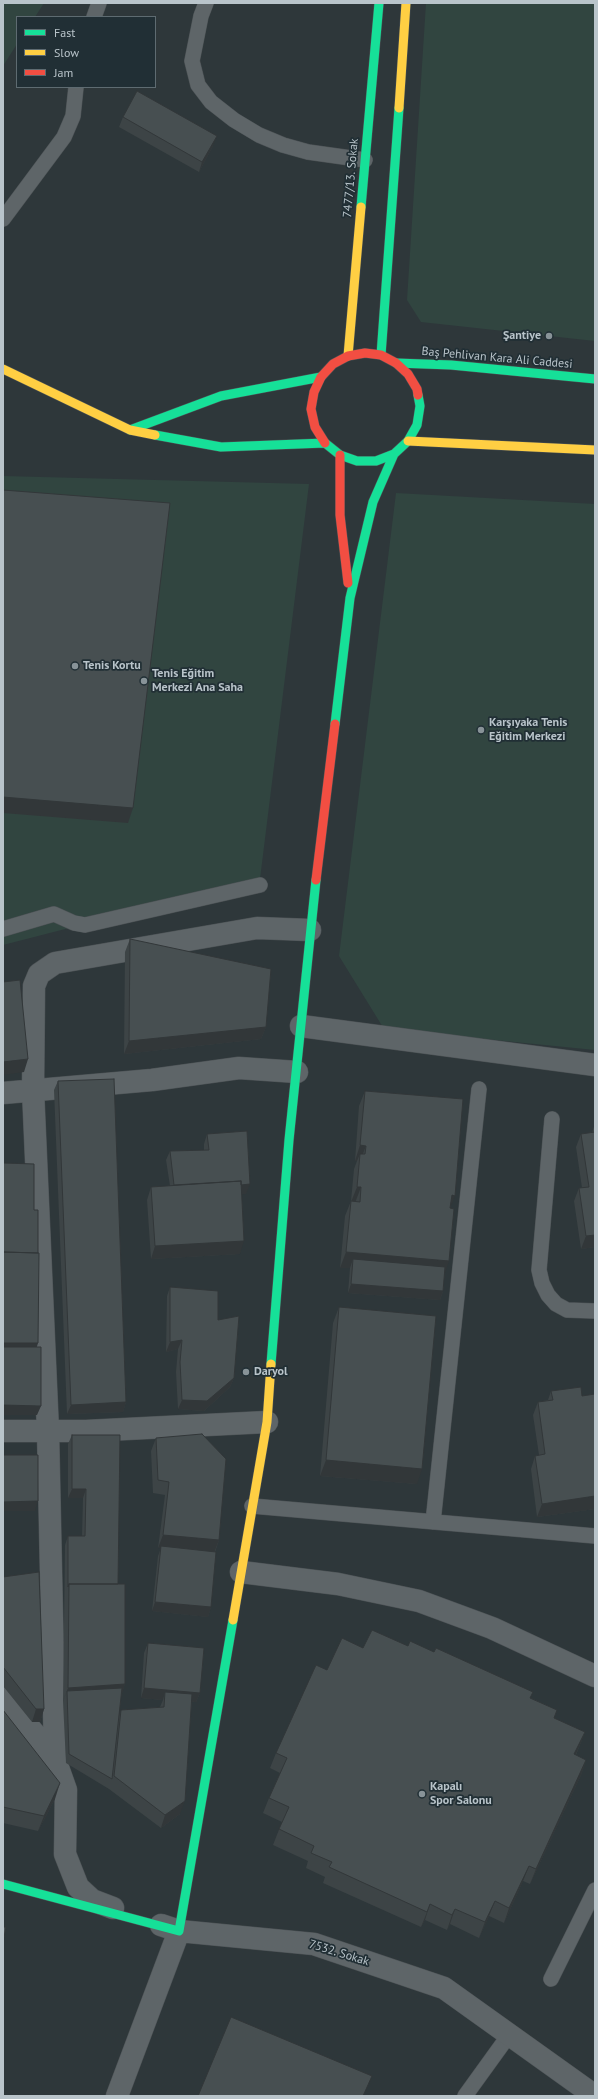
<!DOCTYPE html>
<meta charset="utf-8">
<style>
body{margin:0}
#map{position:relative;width:598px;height:2099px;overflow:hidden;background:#2e373a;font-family:"PT Sans",sans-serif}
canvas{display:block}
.frame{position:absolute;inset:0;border:4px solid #b9c4ca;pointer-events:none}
.legend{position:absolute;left:16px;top:16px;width:140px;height:72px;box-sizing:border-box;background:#212f35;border:1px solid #5e6b71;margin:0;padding:5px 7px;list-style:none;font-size:12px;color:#b9c4ca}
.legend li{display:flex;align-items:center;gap:8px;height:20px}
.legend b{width:20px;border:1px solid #5e6b71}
</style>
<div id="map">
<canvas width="598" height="2099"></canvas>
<div class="frame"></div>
<ul class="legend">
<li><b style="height:5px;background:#16e098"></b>Fast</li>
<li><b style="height:5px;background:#ffcf43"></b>Slow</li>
<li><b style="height:5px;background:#f24e42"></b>Jam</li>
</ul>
</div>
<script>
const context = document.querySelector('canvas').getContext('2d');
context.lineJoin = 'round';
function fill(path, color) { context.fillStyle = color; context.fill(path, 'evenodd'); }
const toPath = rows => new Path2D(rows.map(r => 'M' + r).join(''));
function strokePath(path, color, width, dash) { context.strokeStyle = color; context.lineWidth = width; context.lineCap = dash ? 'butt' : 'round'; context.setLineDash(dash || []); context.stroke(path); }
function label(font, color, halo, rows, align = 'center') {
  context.font = font + ' "PT Sans",sans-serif'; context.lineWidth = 3.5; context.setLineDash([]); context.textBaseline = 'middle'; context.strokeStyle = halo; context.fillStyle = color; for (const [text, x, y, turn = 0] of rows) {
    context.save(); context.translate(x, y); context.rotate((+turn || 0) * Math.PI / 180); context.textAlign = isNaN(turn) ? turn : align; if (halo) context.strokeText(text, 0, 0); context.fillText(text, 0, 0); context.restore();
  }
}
const green = toPath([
 [3,3,44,3,35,17,17,17,17,44,3,66],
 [426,3,595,3,595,341,421,322,407,300],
 [3,476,309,484,260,879,3,945],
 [396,493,595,504,595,1050,384,1029,339,956]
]);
const lane = toPath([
 [206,3,201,16,192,61,198,85,211,102,234,120,259,135,283,145,308,152,365,160],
 [94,17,99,3],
 [3,219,64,137,73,116,76,87],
 [3,929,54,914,74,923,85,925,260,885],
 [552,1119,539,1270,542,1283,548,1295,556,1304,567,1310,595,1311],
 [252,1506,595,1536],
 [433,1522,479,1089],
 [551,1979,595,1890],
 [465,2096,509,2035]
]);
const street = toPath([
 [301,1026,595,1065],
 [3,1093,152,1080,239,1068,297,1072],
 [3,1431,86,1431,267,1422],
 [241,1572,338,1584,419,1601,492,1628,595,1676],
 [3,1695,55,1759,66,1790,65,1854,78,1887,92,1900,113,1908],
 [55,1759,48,1431,33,1090,34,986,39,974,55,963,257,928,310,930],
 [161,1925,179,1931,314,1944,444,1988,595,2096],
 [117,2096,179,1931]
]);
const fast = toPath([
 [361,207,379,3],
 [381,355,399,108],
 [396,363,451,365,595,379],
 [130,430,221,396,321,377],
 [155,435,221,447,325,443,340,455,357,461,376,461,394,454,408,441,417,425,420,406,418,395],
 [335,724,350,598,373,502,394,454],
 [271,1364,289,1140,316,880],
 [3,1884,179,1931,233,1620]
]);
const slow = toPath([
 [399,108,406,3],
 [348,356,361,207],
 [3,369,130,430,155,435],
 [408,441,595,450],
 [233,1620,267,1422,271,1364]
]);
const jam = toPath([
 [325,443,315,427,311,409,314,392,321,377,333,364,348,356,365,353,381,355,396,363,408,374,417,389,418,395],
 [340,455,340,515,348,583],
 [316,880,335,724]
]);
const wall = toPath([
 [123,117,213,146,199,172,119,127],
 [130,939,266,1027,261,1039,124,1054,125,952],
 [58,1081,126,1402,123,1412,67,1414,54,1090],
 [365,1091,450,1208,443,1291,440,1300,348,1293,350,1268,340,1268,345,1216,351,1201,354,1169,357,1161,355,1161,359,1106],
 [595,1123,595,1247,581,1249,574,1201,579,1188,582,1188,576,1147,581,1134,592,1133],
 [207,1134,246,1194,242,1194,240,1254,151,1259,147,1200,151,1187,170,1186,166,1160,170,1151,204,1150,204,1144],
 [170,1287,218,1320,234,1378,230,1387,204,1411,178,1409,176,1372,178,1349,166,1352,167,1296],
 [339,1307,417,1484,320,1476,333,1323],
 [551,1391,582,1396,595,1394,595,1509,537,1517,531,1469,535,1456,539,1455,533,1415,538,1402,548,1400],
 [72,1435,118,1584,125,1684,121,1696,119,1716,121,1710,160,1707,163,1700,141,1698,144,1653,148,1643,200,1693,196,1702,192,1702,180,1814,161,1828,109,1789,66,1763,63,1701,65,1545,68,1536,82,1536,83,1498,68,1498,68,1444],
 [156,1438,219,1540,215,1552,211,1607,208,1617,152,1611,158,1556,161,1548,158,1548,165,1495,153,1493,151,1451],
 [3,1577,44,1709,40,1722,32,1722,3,1686],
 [408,1646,531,1698,557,1710,554,1718,585,1732,576,1755,586,1760,581,1775,530,1884,523,1881,504,1923,489,1916,479,1938,450,1924,447,1930,425,1920,421,1927,323,1883,325,1877,306,1868,308,1861,273,1845,282,1822,263,1813,269,1798,280,1773,270,1768,276,1753,327,1670,363,1648],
 [3,1710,55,1799,38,1831,3,1823]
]);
const shadedWall = toPath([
 [217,136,213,146,199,172,202,162],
 [3,797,133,808,128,823,3,813],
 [266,1027,261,1039,124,1054,129,1041],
 [28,1059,24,1072,3,1075,3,1062],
 [360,1145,366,1146,360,1161,360,1154,357,1161,355,1161],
 [250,1184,246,1194,171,1198,175,1188],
 [357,1187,361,1187,355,1203,351,1202],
 [452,1195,455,1196,449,1211],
 [595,1235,595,1247,581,1249,586,1236],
 [244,1241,240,1254,151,1259,155,1246],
 [346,1252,449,1261,444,1276,353,1259,350,1268,340,1268],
 [351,1284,443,1291,440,1300,348,1293],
 [182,1340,178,1349,166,1352,170,1342],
 [3,1343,38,1343,34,1356,3,1356],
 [234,1378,230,1387,204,1411,178,1409,182,1400],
 [126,1402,123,1412,67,1414,71,1405],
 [3,1405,41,1406,37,1415,3,1415],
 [326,1460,422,1469,417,1484,320,1476],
 [72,1489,86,1489,83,1498,68,1498],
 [595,1496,595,1509,537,1517,542,1504],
 [38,1501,35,1511,3,1511,3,1502],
 [163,1535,219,1540,214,1553,158,1548],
 [155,1602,211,1607,208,1617,152,1611],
 [125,1684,121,1697,67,1691,63,1701,68,1688],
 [144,1688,200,1693,196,1702,165,1700,165,1692,163,1700,141,1698],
 [36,1709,44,1709,40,1722,32,1722],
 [585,1732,579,1747,569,1770,574,1754],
 [586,1760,581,1775,530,1884,536,1869],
 [60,1783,55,1799,38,1831,44,1816],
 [185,1801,180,1814,161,1828,165,1815],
 [529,1866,523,1881,504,1923,509,1908],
 [495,1901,489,1916,479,1938,485,1922],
 [430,1904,425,1920,421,1927,427,1912],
 [455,1909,450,1924,447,1930,452,1915]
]);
const building = toPath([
 [137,91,217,136,202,162,123,117,137,91],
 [3,490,170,503,133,808,3,797,3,490],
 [130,939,271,969,266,1027,129,1041,130,939],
 [20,980,28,1059,3,1062,3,982,20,980],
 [114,1079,126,1402,71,1405,58,1081,114,1079],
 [365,1091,463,1099,455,1196,452,1195,450,1208,454,1209,449,1261,346,1252,351,1201,360,1202,361,1187,357,1187,360,1154,365,1154,366,1146,360,1145,365,1091],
 [247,1131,250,1184,241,1185,241,1181,174,1185,170,1151,209,1150,207,1134,247,1131],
 [595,1132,595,1235,586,1236,579,1188,589,1187,581,1134,595,1132],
 [3,1163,34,1164,34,1210,38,1210,38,1253,3,1252,3,1163],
 [241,1181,244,1241,155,1246,151,1187,241,1181],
 [3,1252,39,1253,38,1343,3,1343,3,1252],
 [353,1259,445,1267,443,1291,351,1284,353,1259],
 [170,1287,218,1291,218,1320,239,1316,234,1378,207,1401,182,1400,180,1362,182,1340,170,1342,170,1287],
 [339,1307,436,1316,422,1469,326,1460,339,1307],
 [3,1347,41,1347,41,1406,3,1405,3,1347],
 [581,1387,582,1396,595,1394,595,1496,542,1504,535,1456,545,1454,538,1402,553,1400,551,1391,581,1387],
 [202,1434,226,1459,219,1540,163,1535,169,1482,158,1480,156,1438,202,1434],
 [72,1435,120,1435,118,1584,69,1584,68,1587,68,1536,85,1536,86,1489,72,1489,72,1435],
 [3,1455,38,1455,38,1501,3,1502,3,1455],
 [161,1546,216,1552,211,1607,155,1602,161,1546],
 [39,1572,44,1709,36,1709,3,1667,3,1577,39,1572],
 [69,1584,125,1584,125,1684,68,1688,69,1584],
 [372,1630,408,1646,410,1641,434,1652,436,1648,533,1692,530,1698,557,1710,554,1718,585,1732,574,1754,586,1760,536,1869,529,1866,509,1908,495,1901,485,1922,455,1909,452,1915,430,1904,427,1912,329,1867,332,1862,311,1853,314,1846,279,1829,289,1807,269,1798,287,1758,276,1753,316,1665,327,1670,342,1638,363,1648,372,1630],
 [148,1643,204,1648,200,1693,144,1688,148,1643],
 [122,1688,112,1779,69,1754,67,1691,122,1688],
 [165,1692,192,1694,185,1801,165,1815,114,1776,121,1710,164,1707,165,1692],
 [3,1710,60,1783,44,1816,3,1807,3,1710],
 [3,1927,6,1927,3,1943,3,1927],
 [231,2017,372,2076,363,2096,198,2096,231,2017]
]);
const markers = [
 [549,336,4,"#889398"],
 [75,666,4,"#889398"],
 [144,681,4,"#889398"],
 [481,730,4,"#889398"],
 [246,1372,4,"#889398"],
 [422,1794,4,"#889398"]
];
const streetNames = [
 ["7477/13. Sokak",351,178,-85],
 ["Baş Pehlivan Kara Ali Caddesi",497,358,5],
 ["7532. Sokak",339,1953,17]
];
const poiNames = [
 ["Şantiye",541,336,"right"],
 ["Tenis Kortu",83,666],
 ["Tenis Eğitim",152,674],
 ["Merkezi Ana Saha",152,688],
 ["Karşıyaka Tenis",489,723],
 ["Eğitim Merkezi",489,737],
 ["Daryol",254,1372],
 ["Kapalı",430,1787],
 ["Spor Salonu",430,1801]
];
fill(green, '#314540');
strokePath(lane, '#4c5255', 16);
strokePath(street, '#4c5255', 23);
strokePath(fast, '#4c5255', 10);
strokePath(slow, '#4c5255', 10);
strokePath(jam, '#4c5255', 10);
strokePath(lane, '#5e6568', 15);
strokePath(street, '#5e6568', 22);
strokePath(fast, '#16e098', 9);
strokePath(slow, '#ffcf43', 9);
strokePath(jam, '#f24e42', 9);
fill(wall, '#3d4446');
fill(shadedWall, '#323739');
fill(building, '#474f51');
strokePath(building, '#323739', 1);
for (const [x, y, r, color] of markers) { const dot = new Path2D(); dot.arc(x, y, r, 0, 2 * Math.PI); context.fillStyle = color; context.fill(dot); strokePath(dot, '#212f35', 1.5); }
label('12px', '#b9c4ca', '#212f35', streetNames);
label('bold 12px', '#b9c4ca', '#212f35', poiNames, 'left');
</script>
